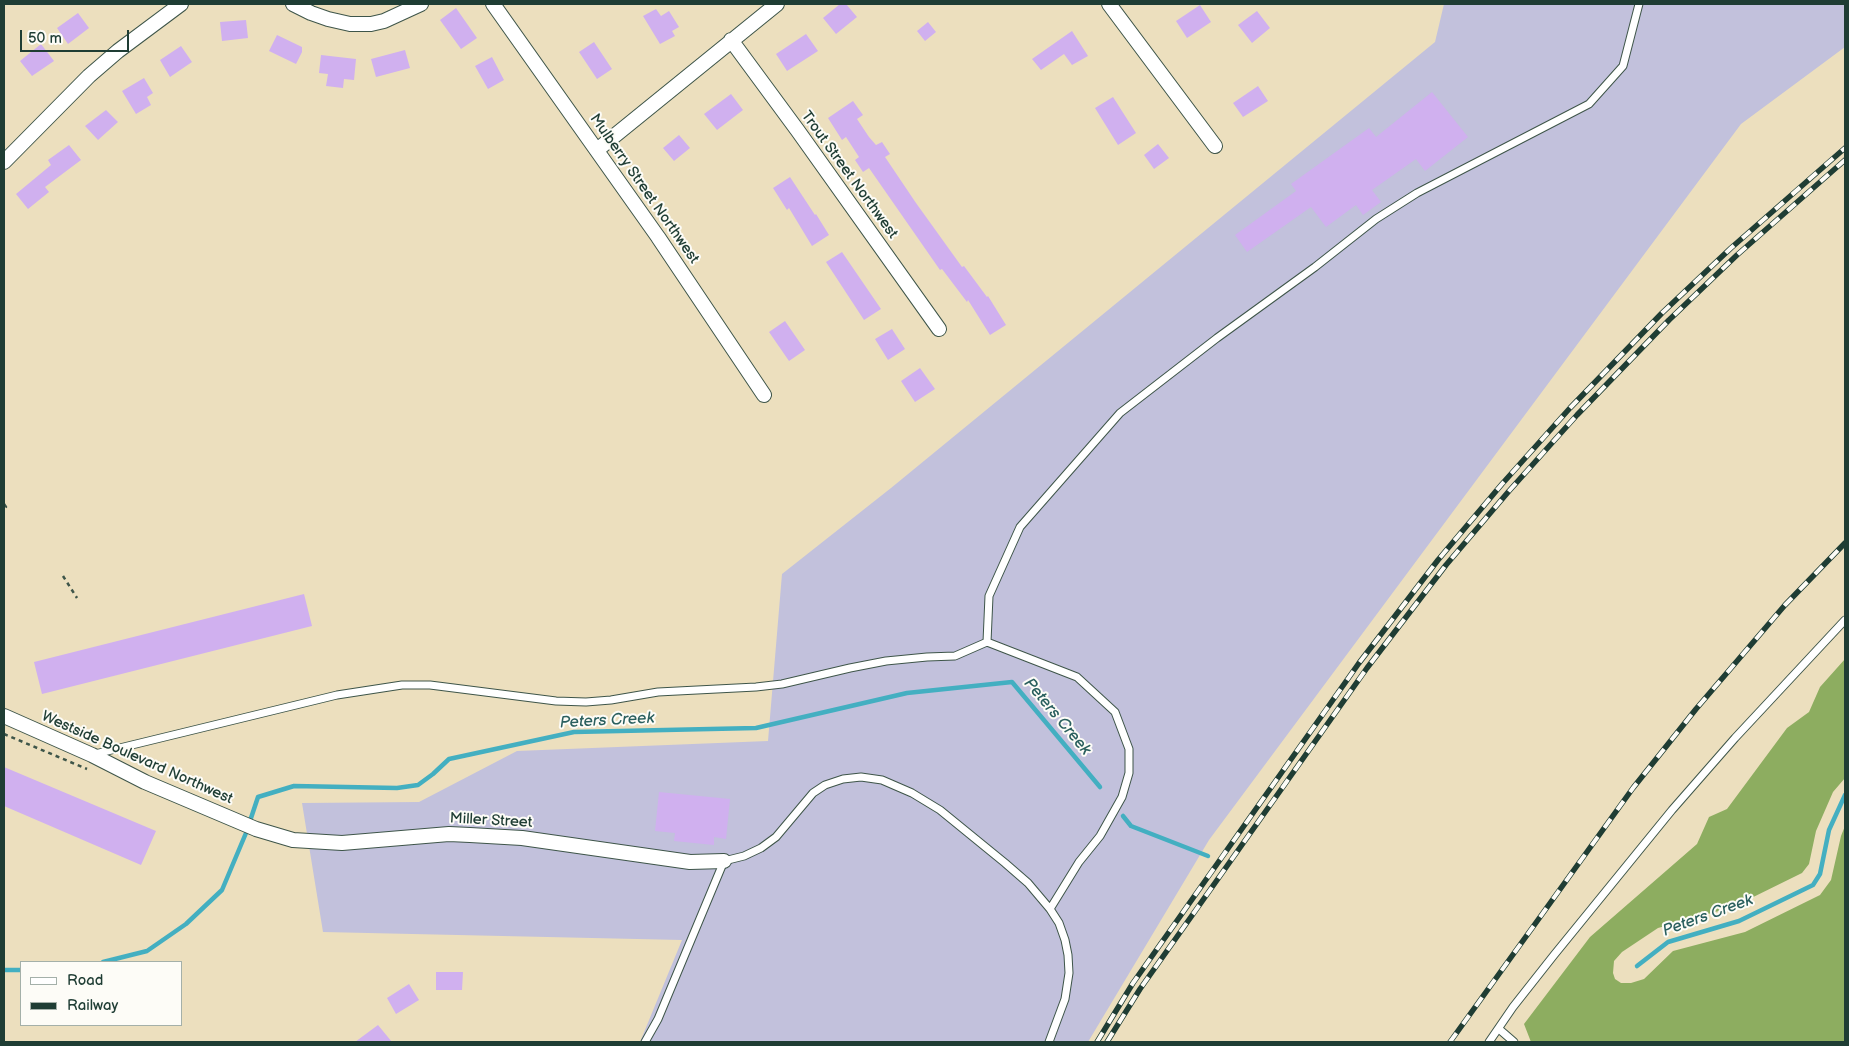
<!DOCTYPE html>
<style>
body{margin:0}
#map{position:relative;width:1849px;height:1046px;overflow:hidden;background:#ecdfbe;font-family:"Balsamiq Sans",sans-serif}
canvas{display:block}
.frame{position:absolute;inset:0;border:5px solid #1f3d34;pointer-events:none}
.legend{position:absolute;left:20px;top:961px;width:162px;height:65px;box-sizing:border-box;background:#fdfcf7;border:1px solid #a4b0a9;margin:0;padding:6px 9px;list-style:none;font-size:15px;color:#1f3d34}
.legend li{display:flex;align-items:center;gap:10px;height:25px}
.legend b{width:25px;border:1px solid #a4b0a9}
.scale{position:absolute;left:20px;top:30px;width:109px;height:22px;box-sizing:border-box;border:2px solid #1f3d34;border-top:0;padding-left:6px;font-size:15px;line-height:18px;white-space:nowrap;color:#1f3d34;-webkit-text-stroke:4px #fdfcf7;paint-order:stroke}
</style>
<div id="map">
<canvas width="1849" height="1046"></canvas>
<div class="frame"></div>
<ul class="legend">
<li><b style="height:6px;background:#fff"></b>Road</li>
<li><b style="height:6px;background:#1f3d34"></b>Railway</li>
</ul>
<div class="scale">50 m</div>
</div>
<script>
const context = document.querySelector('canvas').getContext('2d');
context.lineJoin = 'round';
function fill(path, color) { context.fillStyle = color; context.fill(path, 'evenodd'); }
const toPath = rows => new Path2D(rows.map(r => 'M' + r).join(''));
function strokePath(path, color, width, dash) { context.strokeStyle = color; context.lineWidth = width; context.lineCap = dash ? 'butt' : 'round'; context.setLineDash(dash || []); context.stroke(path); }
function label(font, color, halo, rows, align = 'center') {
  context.font = font + ' "Balsamiq Sans",sans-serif'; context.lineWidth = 4; context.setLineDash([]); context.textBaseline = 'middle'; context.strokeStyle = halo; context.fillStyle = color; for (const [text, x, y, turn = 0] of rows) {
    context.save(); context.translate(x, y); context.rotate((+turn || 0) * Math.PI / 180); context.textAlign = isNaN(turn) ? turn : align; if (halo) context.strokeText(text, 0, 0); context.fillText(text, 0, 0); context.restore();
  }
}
const industrial = toPath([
 [1444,4,1845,4,1845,47,1741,124,1209,840,1088,1042,640,1042,682,940,323,932,302,803,419,802,517,751,768,741,782,574,891,488,1435,42]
]);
const forest = toPath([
 [1845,659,1845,778,1833,792,1816,831,1809,864,1802,873,1733,907,1658,928,1622,952,1614,961,1613,973,1615,979,1621,983,1631,983,1644,979,1673,951,1745,932,1820,895,1831,880,1841,836,1845,826,1845,1042,1531,1042,1524,1024,1590,937,1697,844,1709,817,1727,809,1787,728,1809,712,1820,687]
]);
const stream = toPath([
 [1123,816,1131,826,1208,856],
 [103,962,147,951,186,924,222,890,246,833,258,797,294,786,397,788,418,785,433,774,449,759,574,732,756,728,907,693,1012,682,1100,787],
 [1637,966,1668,942,1739,921,1813,885,1820,874,1829,830,1845,795],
 [4,970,21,970]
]);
const building = toPath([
 [840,4,846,4,857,17,836,34,823,18],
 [1200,5,1211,22,1187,38,1176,21],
 [456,8,477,38,461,49,440,20],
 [656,9,661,16,669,11,679,27,672,31,675,36,660,44,643,16],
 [1257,11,1270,28,1252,43,1238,25],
 [78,13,89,28,68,44,57,28],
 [246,20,248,38,222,41,220,22],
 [928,22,936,32,925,41,917,31],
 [1072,31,1088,56,1072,65,1064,54,1041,70,1032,59],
 [806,34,818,51,787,71,776,54],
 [277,35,302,47,302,52,296,64,269,51],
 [594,42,612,69,597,79,579,52],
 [41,44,54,61,32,76,20,61],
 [181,46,192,62,170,77,160,60],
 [405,50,410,68,376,77,371,59],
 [321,55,356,59,354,80,344,79,343,88,326,86,328,74,319,73],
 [492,57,504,80,488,89,475,66],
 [144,78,153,93,147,97,151,105,136,114,122,91],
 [1258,86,1268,101,1243,117,1233,103],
 [1432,92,1468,137,1425,171,1416,159,1372,190,1381,202,1363,215,1356,205,1326,227,1311,207,1247,252,1235,235,1296,191,1291,184,1369,128,1376,137],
 [731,94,743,110,717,130,704,114],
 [1113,97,1136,133,1118,145,1095,108],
 [853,101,863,115,857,119,869,137,876,145,882,142,890,154,885,157,916,203,962,267,964,266,987,297,988,296,1006,325,990,335,968,300,967,302,942,269,940,270,869,168,863,172,855,160,859,157,846,137,842,140,828,118],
 [106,110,118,122,98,140,85,126],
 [679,135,690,148,674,161,663,148],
 [1158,144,1169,158,1154,169,1144,155],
 [69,145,81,160,45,187,49,192,28,209,16,194,51,165,48,160],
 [790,177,815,215,816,214,829,235,812,246,789,208,787,210,773,188],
 [842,252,881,309,864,320,826,262],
 [785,321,805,350,789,361,769,332],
 [892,329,905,349,888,360,875,339],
 [920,368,935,389,915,402,901,381],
 [304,594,312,626,42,694,34,662],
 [4,767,156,831,141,865,4,806],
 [659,792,730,799,726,839,714,837,714,845,674,841,675,833,655,831],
 [436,972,463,972,462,990,436,990],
 [409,984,419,1000,396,1014,387,998],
 [378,1025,392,1042,355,1042]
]);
const path = toPath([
 [4,504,6,507,4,509],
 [63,576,77,598],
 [4,734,87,769]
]);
const lane = toPath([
 [95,754,337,695,402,685,430,685,556,701,586,702,611,700,658,692,756,687,782,684,850,668,886,661,927,657,955,656,987,642],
 [1050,909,1079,862,1100,836,1122,797,1129,773,1129,749,1115,712,1077,677,987,642,989,596,1020,527,1120,413,1217,338,1315,267,1376,219,1417,193,1589,104,1623,66,1639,4],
 [1499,1029,1514,1042],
 [645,1042,658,1019,724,861,744,856,761,848,776,837,813,793,825,785,843,779,861,777,882,780,912,793,940,810,1005,863,1028,883,1050,909,1059,923,1065,940,1068,955,1069,973,1065,999,1049,1042],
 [1489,1042,1513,1007,1554,955,1672,810,1735,738,1845,620]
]);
const street = toPath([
 [293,4,311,13,328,19,350,24,371,24,384,21,421,4],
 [493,4,658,237,764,395],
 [1109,4,1215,146],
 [731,40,798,131,939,329],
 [597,150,777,4],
 [4,162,89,76,118,51,181,4],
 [4,716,92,755,145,782,256,829,293,840,342,843,449,834,470,835,522,838,690,862,724,861]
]);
const rail = toPath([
 [1097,1042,1133,983,1359,663,1438,560,1502,484,1570,408,1662,313,1731,248,1845,148],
 [1107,1042,1140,989,1367,668,1446,565,1509,491,1577,415,1669,320,1737,255,1845,160],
 [1450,1042,1633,788,1696,709,1785,605,1845,543]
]);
const streetNames = [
 ["Trout Street Northwest",849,175,54],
 ["Mulberry Street Northwest",644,189,55],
 ["Westside Boulevard Northwest",137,758,24],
 ["Miller Street",491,821,3]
];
const waterNames = [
 ["Peters Creek",1057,717,50],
 ["Peters Creek",607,721,-3],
 ["Peters Creek",1708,916,-20]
];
fill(industrial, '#c2c1dc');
fill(forest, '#8dad60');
strokePath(stream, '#43afc1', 4.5);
fill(building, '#d0b0ef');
strokePath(lane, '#3e5549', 9);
strokePath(street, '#3e5549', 16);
strokePath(path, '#3e5549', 2.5, [4, 4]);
strokePath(lane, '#fff', 7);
strokePath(street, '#fff', 14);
strokePath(rail, '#1f3d34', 5.5);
strokePath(rail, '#fdfcf7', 4, [11]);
label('15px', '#1f3d34', '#fdfcf7', streetNames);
label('italic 16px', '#2a5f5e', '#fdfcf7', waterNames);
</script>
